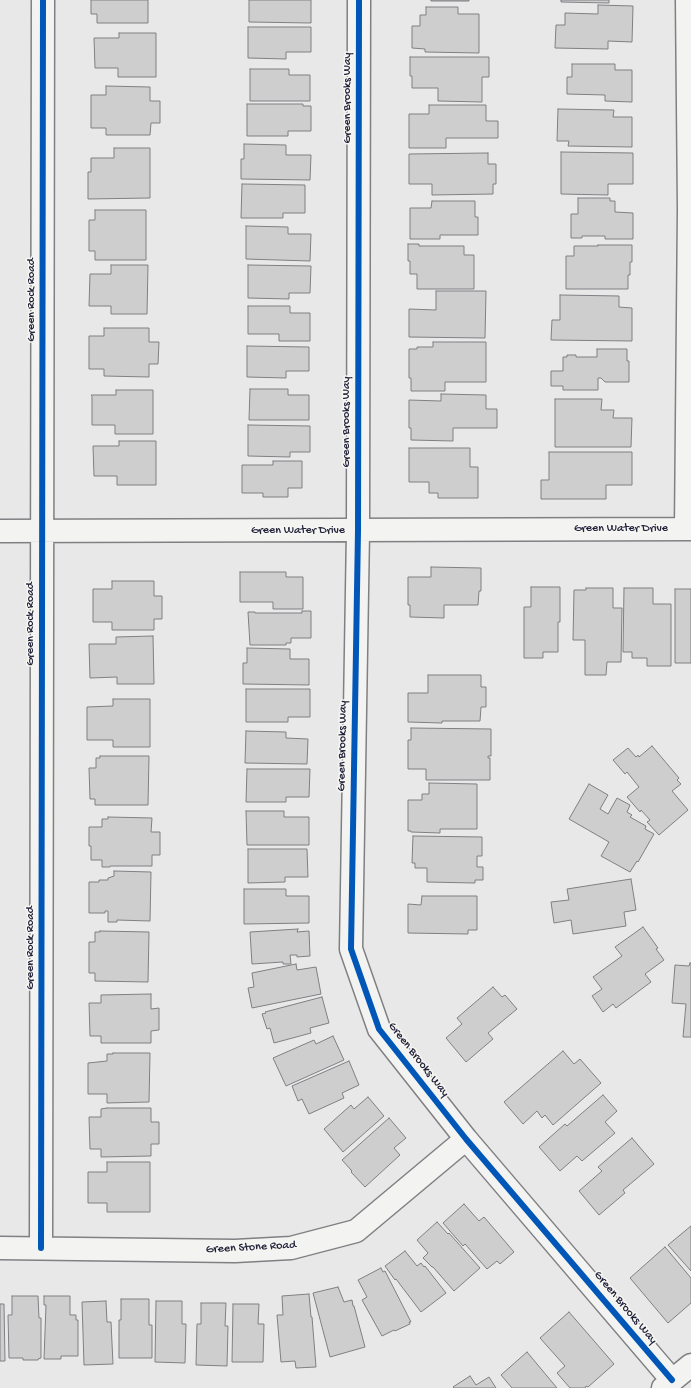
<!DOCTYPE html>
<style>
body{margin:0}
canvas{display:block;background:#e8e8e8}
</style>
<canvas width="691" height="1388"></canvas>
<script>
const context = document.querySelector('canvas').getContext('2d');
context.lineJoin = 'round';
function fill(path, color) { context.fillStyle = color; context.fill(path, 'evenodd'); }
const toPath = rows => new Path2D(rows.map(r => 'M' + r).join(''));
function strokePath(path, color, width, dash) { context.strokeStyle = color; context.lineWidth = width; context.lineCap = dash ? 'butt' : 'round'; context.setLineDash(dash || []); context.stroke(path); }
function label(font, color, halo, rows, align = 'center') {
  context.font = font + ' "Gochi Hand",sans-serif'; context.lineWidth = 3; context.setLineDash([]); context.textBaseline = 'middle'; context.strokeStyle = halo; context.fillStyle = color; for (const [text, x, y, turn = 0] of rows) {
    context.save(); context.translate(x, y); context.rotate((+turn || 0) * Math.PI / 180); context.textAlign = isNaN(turn) ? turn : align; if (halo) context.strokeText(text, 0, 0); context.fillText(text, 0, 0); context.restore();
  }
}
const building = toPath([
 [91,0,148,0,148,23,97,23,97,14,91,14,91,0],
 [249,0,311,0,311,23,249,22,249,0],
 [431,0,469,0,469,1,431,1,431,0],
 [561,0,609,0,609,3,561,2,561,0],
 [598,5,633,6,632,42,608,41,608,49,555,48,556,25,565,25,565,13,598,14,598,5],
 [426,7,458,7,458,14,479,14,479,53,425,52,425,49,412,48,412,26,420,26,420,15,426,15,426,7],
 [248,27,311,27,311,52,286,52,286,59,248,58,248,27],
 [119,33,156,33,156,77,118,77,118,68,95,68,94,38,119,38,119,33],
 [410,57,489,57,489,77,482,77,482,102,438,101,438,88,412,88,412,76,410,76,410,57],
 [572,64,615,64,615,70,632,70,632,102,605,101,605,95,567,94,567,77,572,77,572,64],
 [250,69,289,69,289,75,310,75,310,101,250,101,250,69],
 [106,86,150,87,150,101,160,101,160,123,151,123,150,135,106,135,106,128,91,128,91,95,106,95,106,86],
 [247,104,303,104,303,106,311,106,311,131,288,131,288,136,247,136,247,104],
 [429,105,486,105,486,121,498,121,498,138,446,138,446,148,409,148,409,114,429,114,429,105],
 [558,109,614,110,613,117,632,117,632,147,568,146,569,141,557,141,558,109],
 [244,144,286,145,286,155,311,155,310,180,241,179,241,159,244,159,244,144],
 [114,148,150,148,150,198,88,199,88,172,91,172,91,158,114,158,114,148],
 [561,152,633,153,633,184,608,184,608,195,561,194,561,152],
 [488,153,488,164,496,164,496,184,493,184,493,194,432,195,432,184,409,184,409,154,488,153],
 [242,184,305,185,305,213,283,213,283,218,241,218,242,184],
 [578,198,610,198,610,201,615,201,615,212,633,213,633,239,605,239,605,236,582,236,582,238,571,238,571,214,578,214,578,198],
 [432,201,475,201,475,217,478,217,478,235,440,235,440,239,410,239,410,208,431,208,432,201],
 [95,210,146,210,146,260,95,260,95,251,89,251,89,220,95,220,95,210],
 [246,226,288,227,288,234,311,234,310,261,246,259,246,226],
 [408,244,419,244,419,246,464,246,464,255,474,255,474,289,417,289,417,274,410,274,410,261,408,261,408,244],
 [598,245,632,245,632,262,630,262,630,275,628,275,628,289,566,289,566,256,574,256,574,246,598,246,598,245],
 [111,265,148,265,147,314,111,314,111,306,89,306,90,274,111,274,111,265],
 [248,265,311,266,310,293,289,293,289,299,248,298,248,265],
 [436,291,486,291,485,338,409,337,409,309,436,310,436,291],
 [560,295,619,296,619,307,632,308,632,341,551,340,552,320,560,320,560,295],
 [248,306,290,306,290,313,310,313,310,341,279,341,279,334,248,334,248,306],
 [104,328,149,328,149,342,159,342,158,364,149,364,149,377,104,376,104,369,89,369,89,336,104,336,104,328],
 [433,342,486,342,486,382,445,382,445,391,411,391,411,378,409,378,409,349,417,349,417,347,433,347,433,342],
 [247,346,309,347,309,371,286,371,286,378,247,377,247,346],
 [597,349,627,349,627,361,629,361,629,382,605,382,601,378,598,378,598,390,563,390,563,386,551,386,551,371,563,371,563,357,567,357,567,355,576,355,576,357,597,357,597,349],
 [250,389,288,389,288,395,309,395,309,420,249,420,250,389],
 [116,390,153,390,153,434,115,434,115,425,92,425,92,396,91,395,116,395,116,390],
 [441,394,486,395,486,409,497,409,497,428,453,428,453,441,411,440,411,428,409,428,409,400,441,401,441,394],
 [555,399,602,399,601,410,614,410,613,418,632,418,631,447,555,447,555,399],
 [248,425,310,426,310,452,290,452,290,457,248,456,248,425],
 [119,441,156,441,156,485,117,485,117,476,94,476,93,446,119,446,119,441],
 [409,448,470,448,470,467,478,467,478,498,438,498,438,493,429,493,429,482,409,482,409,448],
 [549,452,632,452,632,485,606,485,606,499,541,499,541,480,549,480,549,452],
 [273,461,302,461,302,488,288,488,288,497,263,497,263,493,242,493,242,465,273,465,273,461],
 [431,567,481,568,481,591,479,591,478,605,444,605,444,618,410,617,410,605,408,605,408,577,431,577,431,567],
 [240,572,286,572,286,577,303,577,303,609,273,609,273,602,240,602,240,572],
 [112,581,154,581,154,596,162,596,162,619,154,619,154,630,112,630,112,622,93,622,93,589,112,589,112,581],
 [531,587,560,587,560,622,558,622,558,652,543,652,543,658,524,658,524,607,531,607,531,587],
 [586,588,613,588,613,608,622,608,621,662,607,662,606,675,585,675,585,640,573,640,574,590,586,590,586,588],
 [624,588,653,588,653,604,671,604,671,666,647,666,647,658,632,658,632,652,623,652,624,588],
 [675,589,691,589,691,663,675,663,675,589],
 [302,611,311,611,311,638,291,638,291,643,286,643,286,645,250,645,248,612,255,612,255,613,302,613,302,611],
 [153,636,154,684,117,684,117,677,90,678,89,644,116,644,116,637,153,636],
 [247,648,290,649,290,659,309,659,309,685,243,684,243,663,247,663,247,648],
 [428,675,481,675,481,687,486,687,486,707,481,707,480,721,442,721,442,723,408,722,408,693,428,693,428,675],
 [246,689,310,689,310,717,288,717,288,722,246,722,246,689],
 [113,699,150,699,150,747,113,747,113,740,87,740,87,707,113,706,113,699],
 [411,728,491,729,491,756,488,756,488,758,490,758,490,780,426,780,426,769,408,769,408,740,411,740,411,728],
 [246,731,286,732,286,738,308,739,307,764,245,763,246,731],
 [652,746,679,778,677,780,681,784,672,791,688,810,659,835,647,822,650,820,641,810,640,812,627,797,639,787,627,772,625,774,613,760,628,748,636,757,638,755,639,757,652,746],
 [100,756,149,756,148,805,95,805,95,799,90,799,89,768,96,768,96,758,100,758,100,756],
 [247,769,310,769,309,797,286,797,286,802,246,802,247,769],
 [429,783,477,784,477,829,440,829,440,833,411,832,411,831,408,831,408,800,422,800,422,794,429,794,429,783],
 [589,784,608,795,600,809,608,814,617,798,630,805,627,812,632,815,630,817,646,826,645,829,654,834,638,862,637,861,630,872,601,856,609,842,569,819,589,784],
 [246,811,284,811,284,817,309,817,309,845,247,845,246,811],
 [108,817,152,818,151,832,160,832,160,855,152,855,152,866,110,866,110,867,102,867,102,860,91,860,91,846,89,846,89,827,102,827,102,819,108,819,108,817],
 [413,836,482,837,482,856,477,856,477,867,483,867,483,880,475,880,475,883,427,882,427,868,415,868,415,863,412,863,413,836],
 [248,849,307,849,308,877,285,877,285,882,248,883,248,849],
 [114,871,151,872,150,921,117,920,117,922,108,922,108,911,105,911,105,913,89,913,89,882,99,882,99,880,108,880,108,878,114,876,114,871],
 [631,879,636,910,624,912,626,926,573,934,571,920,554,923,551,902,569,900,567,889,631,879],
 [244,889,286,889,286,896,309,896,309,923,244,924,244,889],
 [422,896,477,896,477,930,468,930,468,934,408,933,408,904,421,905,422,896],
 [643,927,658,948,656,949,664,960,645,974,651,982,616,1008,613,1004,603,1012,592,996,602,989,593,977,622,956,615,947,643,927],
 [298,929,297,932,309,931,310,956,297,957,297,955,290,955,291,964,283,964,283,962,252,964,250,932,298,929],
 [100,931,149,932,148,982,95,981,95,973,89,973,89,942,95,942,95,932,100,932,100,931],
 [690,963,691,963,691,1037,683,1037,686,1004,672,1003,675,965,689,966,690,963],
 [296,964,297,970,316,967,321,994,252,1008,248,988,254,987,252,973,296,964],
 [493,987,502,997,505,995,517,1009,488,1033,493,1039,466,1062,446,1038,462,1024,457,1018,493,987],
 [151,994,151,1009,159,1008,159,1030,151,1031,151,1043,101,1043,101,1036,90,1036,89,1003,101,1003,101,995,151,994],
 [322,997,329,1023,310,1028,311,1033,274,1043,270,1028,267,1029,262,1014,266,1013,265,1012,322,997],
 [333,1036,344,1060,286,1086,273,1058,314,1040,316,1044,333,1036],
 [563,1051,574,1064,580,1059,601,1083,553,1125,545,1115,542,1118,537,1111,523,1124,504,1102,563,1051],
 [113,1053,150,1053,149,1102,107,1103,107,1094,88,1094,88,1063,107,1061,107,1054,113,1054,113,1053],
 [349,1061,359,1085,342,1093,344,1098,309,1114,302,1099,298,1101,292,1086,349,1061],
 [603,1095,617,1111,605,1122,615,1133,582,1161,577,1156,560,1171,539,1147,565,1124,567,1126,603,1095],
 [368,1097,384,1116,343,1152,324,1129,351,1105,354,1109,368,1097],
 [107,1108,151,1108,151,1122,159,1122,159,1144,151,1144,151,1156,101,1157,101,1149,90,1149,89,1117,101,1117,101,1109,107,1108],
 [389,1118,406,1138,394,1148,400,1155,365,1187,351,1172,352,1171,342,1160,389,1118],
 [632,1138,654,1164,623,1190,625,1193,599,1215,579,1191,602,1171,598,1167,632,1138],
 [107,1162,150,1162,150,1212,107,1212,107,1203,88,1203,88,1172,107,1172,107,1162],
 [464,1204,479,1221,484,1217,514,1252,500,1264,497,1261,487,1269,465,1244,463,1246,443,1223,464,1204],
 [437,1222,448,1234,449,1233,480,1268,454,1291,433,1267,432,1267,423,1258,428,1253,417,1240,437,1222],
 [691,1226,691,1271,668,1245,691,1226],
 [665,1247,691,1278,691,1303,668,1323,630,1278,665,1247],
 [405,1251,417,1266,421,1263,424,1267,425,1266,446,1293,421,1312,396,1279,395,1280,385,1266,405,1251],
 [381,1268,383,1272,385,1271,411,1322,409,1322,410,1324,395,1331,394,1330,382,1336,362,1300,367,1297,358,1280,381,1268],
 [338,1287,344,1302,352,1300,353,1306,354,1306,365,1347,330,1357,313,1293,338,1287],
 [309,1294,311,1317,312,1317,316,1367,296,1368,295,1361,281,1362,277,1315,283,1315,282,1296,309,1294],
 [12,1296,38,1296,39,1318,41,1318,41,1358,38,1359,38,1360,23,1360,23,1358,9,1358,8,1315,12,1315,12,1296],
 [44,1296,70,1296,70,1315,76,1315,76,1320,78,1320,78,1356,61,1356,61,1359,44,1359,46,1305,44,1305,44,1296],
 [121,1299,149,1299,149,1325,152,1325,152,1358,119,1358,119,1320,121,1320,121,1299],
 [106,1301,107,1322,111,1322,113,1364,84,1365,82,1302,106,1301],
 [156,1301,182,1301,182,1324,186,1324,185,1363,155,1362,156,1301],
 [201,1303,226,1303,225,1326,228,1326,227,1366,196,1365,197,1324,201,1324,201,1303],
 [0,1304,4,1304,5,1361,0,1361,0,1304],
 [233,1304,259,1304,258,1324,264,1324,263,1362,232,1362,233,1304],
 [569,1312,614,1364,588,1387,586,1386,585,1388,570,1388,557,1373,565,1366,540,1338,569,1312],
 [527,1352,557,1388,512,1388,501,1375,527,1352],
 [470,1376,476,1385,489,1377,496,1388,454,1388,453,1387,470,1376]
]);
const minor = toPath([
 [359,0,358,531,351,949,379,1029,466,1139,672,1380],
 [686,529,689,209,687,0],
 [0,531,691,529],
 [0,1248,235,1251,291,1248,356,1231,466,1139],
 [41,1248,43,0],
 [663,1388,691,1365]
]);
const cycleway = toPath([
 [359,0,358,531,351,949,379,1029,466,1139,672,1380],
 [41,1248,43,0]
]);
const streetNames = [
 ["Green Brooks Way",348,98,-90],
 ["Green Rock Road",32,300,-90],
 ["Green Brooks Way",347,422,-90],
 ["Green Water Drive",621,529],
 ["Green Water Drive",298,531],
 ["Green Rock Road",31,624,-90],
 ["Green Brooks Way",343,746,-89],
 ["Green Rock Road",31,948,-90],
 ["Green Brooks Way",418,1060,52],
 ["Green Stone Road",251,1248,-3],
 ["Green Brooks Way",625,1308,50]
];
fill(building, '#cececf');
strokePath(building, '#808084', 1);
strokePath(minor, '#808084', 25);
strokePath(minor, '#f3f3f1', 22);
strokePath(cycleway, '#0057b8', 6);
label('12px', '#22223b', '#f6f6f2', streetNames);
</script>
